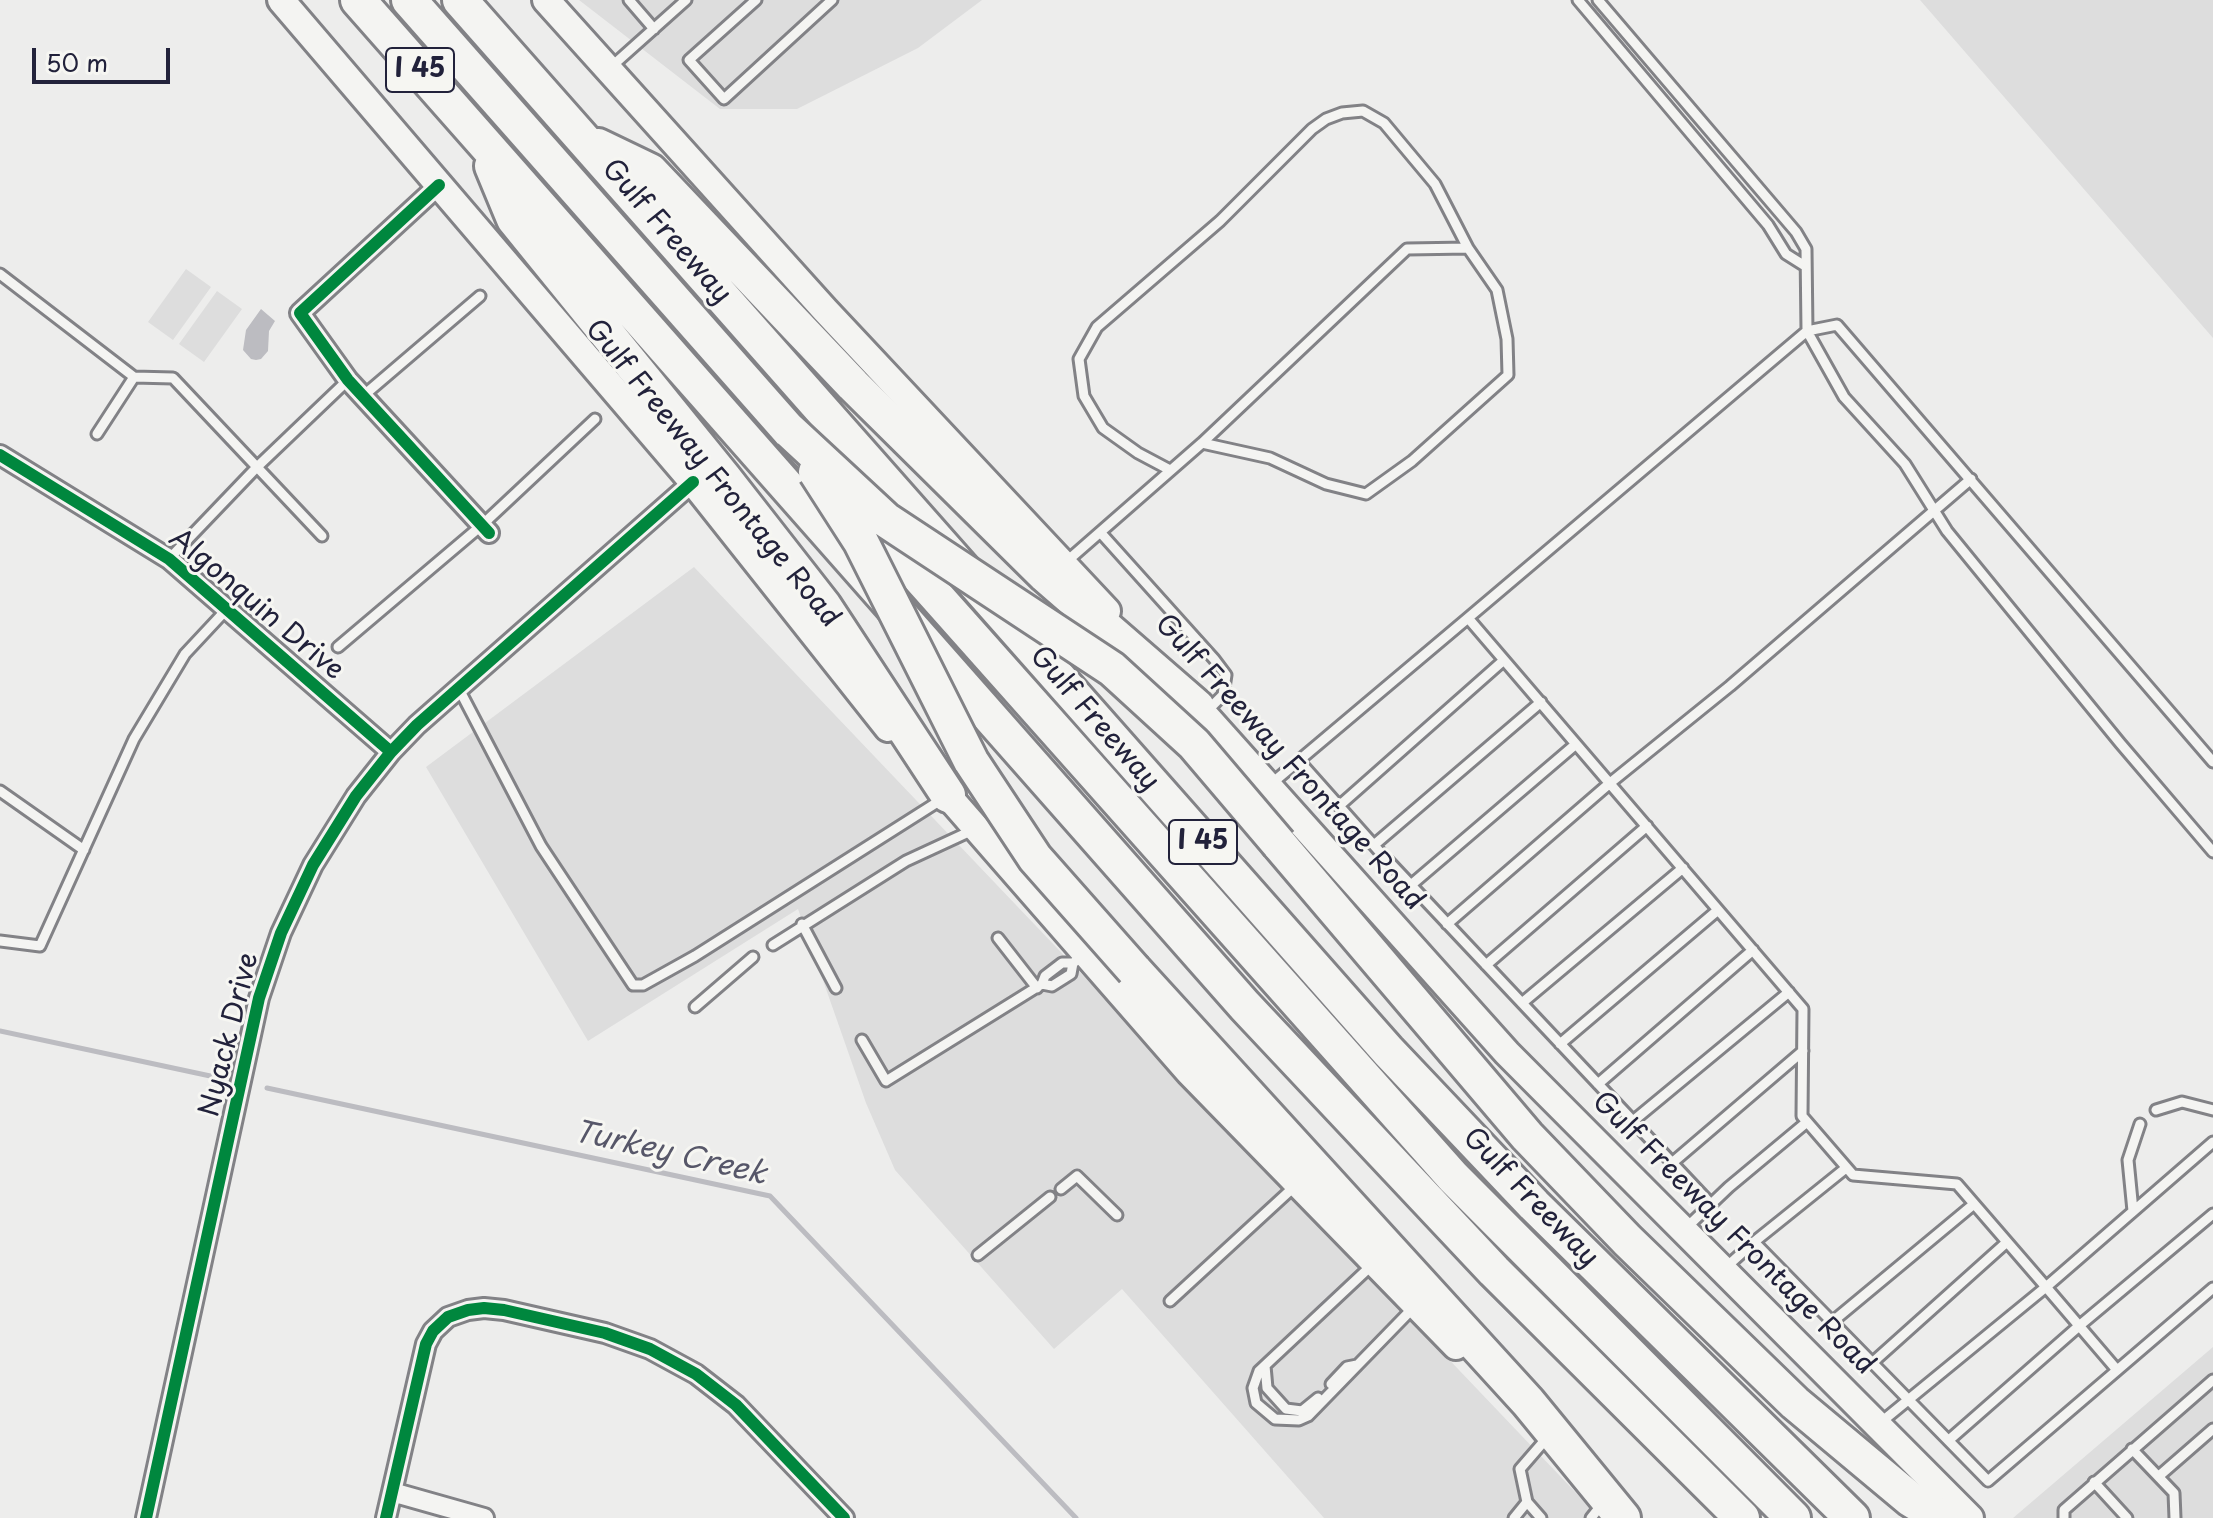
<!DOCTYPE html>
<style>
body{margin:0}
#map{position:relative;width:2213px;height:1518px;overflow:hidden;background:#ededec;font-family:"Playpen Sans",sans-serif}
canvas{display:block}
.scale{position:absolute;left:32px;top:48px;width:138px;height:36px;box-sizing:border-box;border:4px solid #22223b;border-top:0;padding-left:10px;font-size:24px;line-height:28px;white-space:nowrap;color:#22223b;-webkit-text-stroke:6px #f6f6f2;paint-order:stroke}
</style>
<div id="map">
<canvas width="2213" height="1518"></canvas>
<div class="scale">50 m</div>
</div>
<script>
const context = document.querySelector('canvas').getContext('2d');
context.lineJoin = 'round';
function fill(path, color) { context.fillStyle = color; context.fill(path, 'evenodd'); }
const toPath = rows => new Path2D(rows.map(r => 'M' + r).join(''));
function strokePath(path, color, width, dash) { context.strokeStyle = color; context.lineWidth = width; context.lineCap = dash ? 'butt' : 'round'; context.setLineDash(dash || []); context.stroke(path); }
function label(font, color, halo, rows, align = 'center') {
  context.font = font + ' "Playpen Sans",sans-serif'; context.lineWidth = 6; context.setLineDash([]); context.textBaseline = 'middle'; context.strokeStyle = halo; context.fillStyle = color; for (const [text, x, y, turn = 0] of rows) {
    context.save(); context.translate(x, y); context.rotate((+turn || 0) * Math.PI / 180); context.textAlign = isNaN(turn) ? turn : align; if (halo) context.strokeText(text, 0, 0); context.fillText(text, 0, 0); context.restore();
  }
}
const built = toPath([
 [579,0,982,0,918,48,797,109,720,109],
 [1920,0,2213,0,2213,338],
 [186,269,211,287,173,340,148,322],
 [217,291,242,309,204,362,179,344],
 [694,567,1600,1518,1324,1518,1122,1289,1054,1349,895,1170,866,1103,798,909,588,1041,426,767],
 [2213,1347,2213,1518,2013,1518]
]);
const water = toPath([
 [261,309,275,321,269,331,268,351,261,359,256,360,251,359,243,350,246,330]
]);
const stream = toPath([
 [0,1031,215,1077],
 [267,1088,770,1196,1076,1518]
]);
const lane = toPath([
 [629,0,654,29],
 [756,0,689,60,724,99,832,0],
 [1578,0,1768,225,1786,254,1805,266],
 [1598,0,1796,232,1806,249,1807,331,1837,325,2213,762],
 [611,67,686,0],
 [0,274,134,377,173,378,322,536],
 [363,396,480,296],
 [97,434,134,377],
 [1170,470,1138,453,1103,428,1084,396,1079,359,1097,327,1220,221,1312,129,1326,119,1342,113,1363,111,1384,123,1435,184,1468,248],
 [1100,532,1214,659,1226,675,1223,695,1206,712],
 [169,559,257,467,348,380],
 [1066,562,1202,443,1270,458,1326,484,1366,494,1412,461,1508,375,1507,339,1497,290,1468,248,1407,249,1202,443],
 [1468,618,1807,331,1844,397,1905,464,1947,531,2120,743,2213,852],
 [338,647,482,525,595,419],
 [459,689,541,846,633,985,643,985,695,956,944,798],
 [1300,762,1379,851,1711,1204],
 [1271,784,1468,618,1803,1009,1802,1116,1853,1175,1957,1184,2046,1287,2213,1142],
 [0,791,84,850],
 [1339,806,1504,660],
 [1374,845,1541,702],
 [1411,885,1576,744],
 [802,924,836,988],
 [1447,924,1610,783,1730,686,1971,479],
 [998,938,1037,988],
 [0,941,40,946,134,739,185,654,227,609],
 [773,945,906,861,973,830],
 [1073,963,1071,974,1052,986,1042,984,1045,976,1062,963,1073,963,1083,956],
 [1486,965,1647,826],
 [1522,1003,1683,868],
 [695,1007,753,957],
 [862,1040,886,1081,1042,984],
 [1560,1044,1718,910],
 [1598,1084,1753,950],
 [2156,1110,2182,1102,2213,1110],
 [1633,1121,1789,992],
 [1672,1163,1803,1051],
 [1846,1168,1754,1242,1988,1481,2213,1288],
 [1061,1189,1077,1176,1117,1215],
 [2133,1211,2128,1160,2140,1124],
 [1686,1228,1729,1187,1807,1122],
 [978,1255,1050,1197],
 [1372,1265,1259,1371,1253,1388,1256,1403,1275,1419,1299,1420,1308,1416,1415,1306],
 [1724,1269,1754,1242],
 [1170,1301,1295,1186],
 [1832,1322,1974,1204],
 [1872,1363,2007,1242],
 [1265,1366,1267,1388,1286,1409,1302,1411,1318,1398],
 [1331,1384,1347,1367,1357,1365],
 [1880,1423,2046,1287,2117,1370],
 [1949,1440,2079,1326,2213,1214],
 [2132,1449,2174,1493,2175,1518],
 [2159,1476,2213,1429],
 [2094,1482,2127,1518],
 [1514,1518,1527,1502],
 [1541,1518,1527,1502,1520,1469,1546,1439],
 [1591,1518,1603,1503],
 [2064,1518,2064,1510,2213,1380]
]);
const street = toPath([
 [439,185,300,313,348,380,489,533],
 [0,455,169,559,391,752],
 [392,1492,484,1518],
 [146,1518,259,998,281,933,313,865,356,796,391,752,417,725,693,482],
 [386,1518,426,1344,433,1331,448,1317,468,1310,484,1308,504,1310,605,1333,650,1349,696,1374,736,1405,844,1518]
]);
const secondary = toPath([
 [281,0,693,482,888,728],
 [546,0,825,310,1107,611],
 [1184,692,1507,1053,1970,1518],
 [935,781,1189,1072,1456,1346]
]);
const highway = toPath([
 [358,0,1245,1006,1494,1271,1742,1518],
 [409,0,808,452],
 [460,0,1388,1051,1534,1205,1852,1518],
 [598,146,650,171,853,385,1045,575,1197,707],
 [492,166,514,219,724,478,824,606,948,795],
 [857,507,1453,1177,1793,1518],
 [1279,844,1527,1136,1627,1240,1795,1403,1910,1499,1941,1518],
 [1134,970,1528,1402,1623,1518]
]);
const highwayBridge = toPath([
 [790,431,886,520,1112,669,1194,744,1279,844],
 [816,472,861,542,971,761,1035,858,1134,970]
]);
const cycleway = toPath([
 [439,185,300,313,348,380,489,533],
 [0,455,169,559,391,752],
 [146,1518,259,998,281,933,313,865,356,796,391,752,417,725,693,482],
 [386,1518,426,1344,433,1331,448,1317,468,1310,484,1308,504,1310,605,1333,650,1349,696,1374,736,1405,844,1518]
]);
const shields = [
 [420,70,68],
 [1203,842,68]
];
const shieldNames = [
 ["I 45",420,70],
 ["I 45",1203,842]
];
const streetNames = [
 ["Gulf Freeway",666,232,49],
 ["Gulf Freeway Frontage Road",712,474,51],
 ["Algonquin Drive",256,605,40],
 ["Gulf Freeway",1094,719,49],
 ["Gulf Freeway Frontage Road",1289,763,48],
 ["Nyack Drive",230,1035,-76],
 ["Gulf Freeway",1530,1198,46],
 ["Gulf Freeway Frontage Road",1733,1234,45]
];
const waterNames = [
 ["Turkey Creek",670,1154,13]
];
fill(built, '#ddd');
fill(water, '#bcbcc1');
strokePath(stream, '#bcbcc1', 5);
strokePath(lane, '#828286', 15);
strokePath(street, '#828286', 24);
strokePath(secondary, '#828286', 32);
strokePath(highway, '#828286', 40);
strokePath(lane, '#f4f4f2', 9);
strokePath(street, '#f4f4f2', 18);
strokePath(secondary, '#f4f4f2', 26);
strokePath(highway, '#f4f4f2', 34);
strokePath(highwayBridge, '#828286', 40, []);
strokePath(highwayBridge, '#f4f4f2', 34);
strokePath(cycleway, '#00873e', 12);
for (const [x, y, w] of shields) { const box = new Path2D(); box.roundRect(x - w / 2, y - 22, w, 44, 6); context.fillStyle = '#f6f6f2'; context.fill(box); strokePath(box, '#22223b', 2); }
label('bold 26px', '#22223b', null, shieldNames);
label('28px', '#22223b', '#f6f6f2', streetNames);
label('italic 30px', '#575769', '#f6f6f2', waterNames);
</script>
